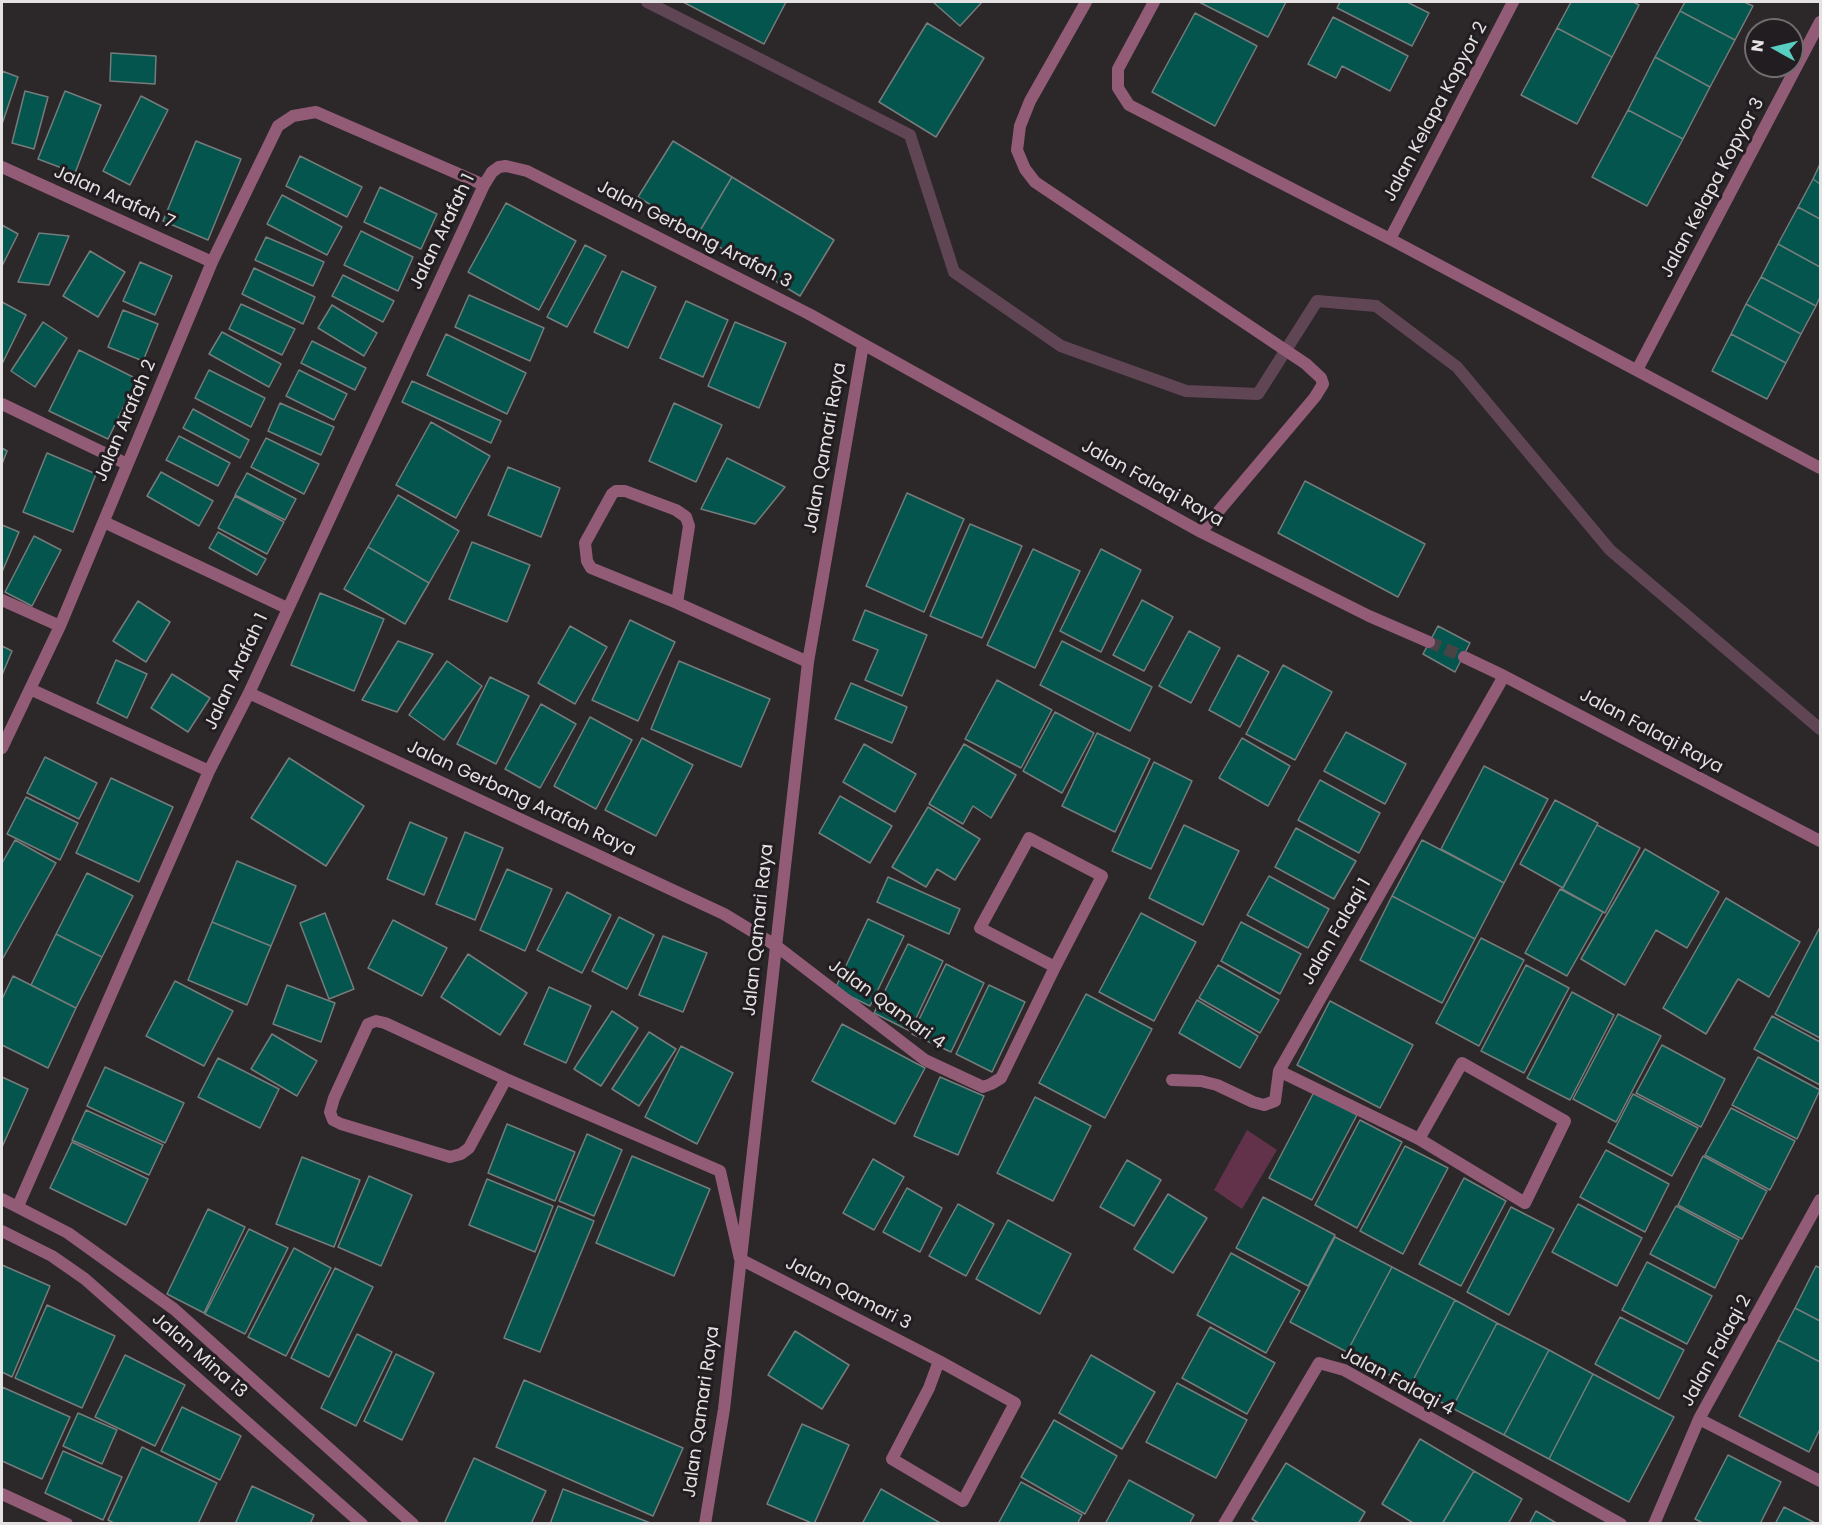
<!DOCTYPE html>
<style>
body{margin:0}
#map{position:relative;width:1822px;height:1525px;overflow:hidden;background:#2c2729;font-family:Poppins,sans-serif}
canvas{display:block}
.frame{position:absolute;inset:0;border:3px solid #e5e2e3;pointer-events:none}
.north{position:absolute;left:1744px;top:18px;width:60px;height:60px;box-sizing:border-box;background:#221d20;border:2px solid #706c6e;border-radius:50%;rotate:278deg;font-size:16px;font-weight:700;line-height:24px;text-align:center;color:#e5e2e3}
.north::after{content:'';display:block;margin:auto;width:21px;height:27px;background:#58cec1;clip-path:polygon(50% 0,100% 100%,50% 72%,0 100%)}
</style>
<div id="map">
<canvas width="1822" height="1525"></canvas>
<div class="frame"></div>
<div class="north">N</div>
</div>
<script>
const context = document.querySelector('canvas').getContext('2d');
context.lineJoin = 'round';
function fill(path, color) { context.fillStyle = color; context.fill(path, 'evenodd'); }
const toPath = rows => new Path2D(rows.map(r => 'M' + r).join(''));
function strokePath(path, color, width, dash) { context.strokeStyle = color; context.lineWidth = width; context.lineCap = dash ? 'butt' : 'round'; context.setLineDash(dash || []); context.stroke(path); }
function label(font, color, halo, rows, align = 'center') {
  context.font = font + ' Poppins,sans-serif'; context.lineWidth = 6; context.setLineDash([]); context.textBaseline = 'middle'; context.strokeStyle = halo; context.fillStyle = color; for (const [text, x, y, turn = 0] of rows) {
    context.save(); context.translate(x, y); context.rotate((+turn || 0) * Math.PI / 180); context.textAlign = isNaN(turn) ? turn : align; if (halo) context.strokeText(text, 0, 0); context.fillText(text, 0, 0); context.restore();
  }
}
const green = toPath([
 [1247,1130,1277,1150,1242,1209,1214,1190]
]);
const stream = toPath([
 [647,2,910,135,954,272,1061,346,1186,391,1258,394,1317,301,1376,306,1457,367,1610,550,1820,729]
]);
const building = toPath([
 [683,2,786,2,764,44,683,2],
 [933,2,982,2,960,26,933,2],
 [1199,2,1286,2,1268,37,1199,2],
 [1340,2,1407,2,1429,13,1412,46,1337,8,1340,2],
 [1571,2,1633,2,1639,5,1612,57,1557,28,1571,2],
 [1685,2,1744,2,1753,6,1735,40,1680,11,1685,2],
 [1680,11,1735,40,1710,87,1655,57,1680,11],
 [1195,13,1257,46,1215,126,1152,92,1195,13],
 [1333,17,1408,56,1390,91,1342,66,1336,78,1308,64,1333,17],
 [927,23,984,58,936,137,879,102,927,23],
 [1557,28,1612,57,1577,124,1521,95,1557,28],
 [111,53,156,56,155,84,110,81,111,53],
 [1655,57,1710,87,1683,139,1628,110,1655,57],
 [2,71,18,77,2,124,2,71],
 [25,91,48,97,34,149,12,143,25,91],
 [65,91,101,105,75,173,38,159,65,91],
 [141,96,168,110,130,185,103,171,141,96],
 [1628,110,1683,139,1647,206,1592,177,1628,110],
 [196,141,241,159,208,240,163,221,196,141],
 [673,141,732,177,698,234,638,197,673,141],
 [300,156,362,187,347,217,286,186,300,156],
 [1820,164,1820,184,1813,179,1820,164],
 [732,177,834,240,800,296,698,234,732,177],
 [1813,179,1820,184,1820,219,1798,207,1813,179],
 [380,187,437,214,421,249,364,222,380,187],
 [282,195,342,227,327,255,267,224,282,195],
 [506,203,576,241,539,310,468,272,506,203],
 [1798,207,1820,219,1820,267,1778,244,1798,207],
 [2,225,18,234,2,266,2,225],
 [361,231,413,257,398,291,344,265,361,231],
 [39,233,69,236,49,285,18,282,39,233],
 [266,237,324,262,313,286,255,260,266,237],
 [1778,244,1820,267,1820,297,1816,306,1761,277,1778,244],
 [585,245,606,256,567,327,547,317,585,245],
 [90,251,125,272,98,317,63,296,90,251],
 [140,262,172,276,155,315,123,301,140,262],
 [254,268,315,297,303,324,242,294,254,268],
 [622,271,656,287,628,348,594,332,622,271],
 [343,275,394,301,383,322,332,296,343,275],
 [1761,277,1816,306,1801,334,1746,304,1761,277],
 [469,295,544,328,530,361,455,327,469,295],
 [686,301,728,320,703,377,660,358,686,301],
 [2,302,26,315,2,364,2,302],
 [241,304,295,329,282,355,229,329,241,304],
 [1746,304,1801,334,1786,363,1731,334,1746,304],
 [332,305,377,333,364,356,318,328,332,305],
 [123,310,158,324,143,361,108,347,123,310],
 [43,322,67,338,35,387,11,371,43,322],
 [735,322,786,343,759,408,708,386,735,322],
 [222,332,281,364,269,387,209,354,222,332],
 [446,334,526,373,507,414,427,375,446,334],
 [1731,334,1786,363,1767,399,1712,371,1731,334],
 [312,341,366,368,355,390,301,363,312,341],
 [79,350,137,379,108,439,49,411,79,350],
 [209,370,265,398,251,427,195,398,209,370],
 [299,370,347,394,334,420,286,396,299,370],
 [412,381,501,421,491,443,402,402,412,381],
 [280,403,334,427,321,455,268,431,280,403],
 [674,403,722,425,696,482,649,461,674,403],
 [193,409,249,440,240,458,183,428,193,409],
 [431,422,490,456,456,518,396,485,431,422],
 [179,436,230,463,218,486,166,460,179,436],
 [266,438,319,464,304,494,251,467,266,438],
 [2,448,7,451,2,464,2,448],
 [47,453,96,474,73,532,23,512,47,453],
 [727,458,785,487,755,524,701,509,727,458],
 [508,467,560,488,541,537,488,515,508,467],
 [161,472,213,501,199,526,147,496,161,472],
 [247,473,296,499,285,520,235,495,247,473],
 [1305,481,1425,544,1398,597,1278,533,1305,481],
 [907,493,964,519,924,612,866,586,907,493],
 [398,495,459,531,429,583,368,547,398,495],
 [235,496,284,522,267,554,218,528,235,496],
 [970,524,1022,546,982,638,930,616,970,524],
 [2,525,19,532,2,572,2,525],
 [218,532,266,559,257,575,209,548,218,532],
 [34,536,61,550,32,606,5,592,34,536],
 [472,542,530,565,507,622,449,599,472,542],
 [368,547,429,583,405,624,344,589,368,547],
 [1033,549,1080,571,1035,668,987,645,1033,549],
 [1101,549,1141,570,1101,652,1060,631,1101,549],
 [320,593,384,619,354,691,291,665,320,593],
 [1142,600,1173,617,1144,671,1113,655,1142,600],
 [138,601,170,622,146,662,113,641,138,601],
 [865,610,927,635,902,696,865,680,878,650,853,640,865,610],
 [630,620,675,642,638,721,592,700,630,620],
 [570,626,607,647,575,704,538,683,570,626],
 [1438,626,1470,643,1455,672,1423,654,1438,626],
 [1189,631,1220,648,1191,703,1159,686,1189,631],
 [398,641,433,654,397,712,362,700,398,641],
 [1062,641,1152,687,1130,731,1040,685,1062,641],
 [2,646,12,651,2,675,2,646],
 [1238,655,1269,672,1240,727,1209,710,1238,655],
 [116,660,147,674,127,718,97,703,116,660],
 [447,661,482,686,444,740,409,715,447,661],
 [679,661,770,699,741,767,651,729,679,661],
 [1283,665,1332,692,1295,760,1246,734,1283,665],
 [172,674,210,698,188,732,151,708,172,674],
 [490,677,529,696,496,764,457,744,490,677],
 [997,680,1052,710,1021,768,965,739,997,680],
 [851,683,907,707,892,743,835,719,851,683],
 [541,704,576,724,540,788,505,769,541,704],
 [1055,712,1094,733,1062,793,1023,771,1055,712],
 [590,717,632,740,596,809,554,786,590,717],
 [1346,732,1406,764,1385,804,1324,771,1346,732],
 [1097,733,1150,759,1115,832,1062,806,1097,733],
 [642,738,693,765,656,836,605,810,642,738],
 [1242,738,1290,766,1268,806,1219,778,1242,738],
 [864,744,916,774,895,812,843,782,864,744],
 [964,744,1016,775,991,818,973,806,963,824,929,804,964,744],
 [45,757,97,783,79,819,27,793,45,757],
 [289,758,364,806,326,866,251,818,289,758],
 [1154,762,1192,781,1151,869,1112,851,1154,762],
 [1484,766,1548,799,1504,883,1441,849,1484,766],
 [111,778,173,807,139,882,76,853,111,778],
 [1320,780,1380,813,1359,853,1298,820,1320,780],
 [840,796,892,826,870,863,819,833,840,796],
 [26,797,78,823,60,860,7,834,26,797],
 [1555,800,1598,823,1563,888,1520,864,1555,800],
 [928,807,980,839,955,880,937,869,926,887,892,867,928,807],
 [410,822,447,838,424,895,387,879,410,822],
 [1184,825,1239,851,1203,925,1149,898,1184,825],
 [1597,825,1640,848,1605,913,1562,889,1597,825],
 [1296,828,1356,861,1334,899,1275,867,1296,828],
 [465,832,503,848,475,920,436,904,465,832],
 [15,840,56,863,3,958,2,957,2,863,15,840],
 [1422,840,1504,883,1475,939,1392,896,1422,840],
 [1645,849,1719,892,1687,948,1656,930,1625,985,1581,959,1645,849],
 [237,861,296,886,271,946,212,922,237,861],
 [507,869,552,889,525,951,480,930,507,869],
 [87,873,133,896,102,957,56,934,87,873],
 [1269,876,1329,909,1308,948,1247,915,1269,876],
 [888,877,960,909,949,934,877,902,888,877],
 [1560,889,1603,912,1567,976,1525,953,1560,889],
 [567,892,611,915,582,973,537,950,567,892],
 [1392,896,1475,939,1442,1003,1360,960,1392,896],
 [1726,898,1800,942,1769,997,1738,979,1706,1034,1663,1008,1726,898],
 [325,913,354,989,329,999,300,923,325,913],
 [1141,913,1196,942,1154,1021,1099,992,1141,913],
 [619,917,654,935,627,989,592,971,619,917],
 [868,919,904,936,870,1006,835,989,868,919],
 [393,920,447,948,422,996,368,968,393,920],
 [212,922,271,946,247,1005,188,980,212,922],
 [1241,922,1301,954,1280,994,1221,961,1241,922],
 [1820,927,1820,1038,1775,1014,1820,927],
 [56,934,102,957,76,1008,31,985,56,934],
 [663,936,707,953,683,1012,639,995,663,936],
 [1481,938,1524,960,1479,1046,1436,1023,1481,938],
 [908,944,943,961,910,1031,874,1013,908,944],
 [468,954,527,993,500,1035,441,997,468,954],
 [946,964,984,983,951,1052,912,1034,946,964],
 [1218,965,1279,1000,1260,1033,1199,998,1218,965],
 [1526,965,1569,988,1524,1073,1481,1051,1526,965],
 [13,976,76,1008,48,1068,2,1045,2,999,13,976],
 [175,981,233,1011,204,1066,146,1036,175,981],
 [287,985,335,1003,321,1042,273,1024,287,985],
 [989,985,1025,1002,992,1072,956,1054,989,985],
 [549,987,591,1006,566,1063,524,1044,549,987],
 [1572,992,1614,1015,1570,1100,1527,1078,1572,992],
 [1086,994,1152,1029,1105,1118,1039,1083,1086,994],
 [1197,1000,1258,1036,1240,1068,1179,1033,1197,1000],
 [1330,1001,1413,1045,1380,1108,1297,1065,1330,1001],
 [612,1011,638,1028,601,1086,574,1069,612,1011],
 [1618,1014,1661,1036,1616,1122,1573,1099,1618,1014],
 [1772,1016,1820,1042,1820,1085,1754,1049,1772,1016],
 [842,1024,925,1068,895,1124,812,1081,842,1024],
 [649,1032,676,1049,639,1106,612,1089,649,1032],
 [272,1034,317,1061,297,1096,251,1069,272,1034],
 [1662,1045,1725,1079,1701,1127,1636,1093,1662,1045],
 [681,1046,733,1073,697,1144,645,1117,681,1046],
 [1758,1057,1820,1090,1797,1139,1732,1105,1758,1057],
 [218,1058,279,1089,260,1128,198,1097,218,1058],
 [105,1067,184,1103,165,1143,87,1106,105,1067],
 [2,1077,28,1089,2,1147,2,1077],
 [940,1077,984,1096,958,1155,914,1136,940,1077],
 [1314,1092,1357,1115,1312,1200,1269,1178,1314,1092],
 [1633,1094,1698,1128,1672,1176,1608,1142,1633,1094],
 [1035,1097,1091,1126,1053,1201,997,1173,1035,1097],
 [1731,1108,1795,1141,1770,1190,1705,1155,1731,1108],
 [86,1110,163,1145,149,1175,72,1140,86,1110],
 [1360,1120,1402,1142,1357,1228,1315,1205,1360,1120],
 [507,1124,575,1152,555,1201,488,1173,507,1124],
 [587,1134,622,1150,594,1216,559,1201,587,1134],
 [72,1142,148,1179,126,1225,50,1188,72,1142],
 [1405,1146,1448,1168,1403,1254,1360,1231,1405,1146],
 [1606,1150,1669,1184,1645,1232,1580,1197,1606,1150],
 [632,1156,710,1189,674,1276,596,1243,632,1156],
 [1703,1156,1767,1191,1742,1239,1678,1205,1703,1156],
 [302,1157,360,1180,334,1247,276,1224,302,1157],
 [873,1159,904,1177,874,1230,843,1213,873,1159],
 [1127,1160,1161,1180,1134,1226,1100,1207,1127,1160],
 [369,1176,412,1195,381,1266,338,1247,369,1176],
 [1464,1178,1506,1201,1461,1286,1419,1264,1464,1178],
 [487,1179,553,1206,535,1252,469,1225,487,1179],
 [907,1188,942,1208,920,1252,883,1232,907,1188],
 [1168,1194,1207,1218,1173,1273,1134,1249,1168,1194],
 [1263,1197,1335,1235,1308,1286,1236,1248,1263,1197],
 [958,1204,994,1224,966,1276,929,1256,958,1204],
 [1578,1204,1642,1238,1617,1286,1552,1252,1578,1204],
 [558,1206,594,1221,540,1352,504,1338,558,1206],
 [1676,1206,1739,1240,1715,1288,1650,1254,1676,1206],
 [1511,1207,1554,1229,1509,1315,1467,1292,1511,1207],
 [208,1209,245,1227,204,1313,167,1294,208,1209],
 [1008,1220,1071,1254,1040,1314,976,1279,1008,1220],
 [249,1229,288,1248,245,1334,205,1314,249,1229],
 [1335,1237,1392,1267,1347,1352,1290,1322,1335,1237],
 [294,1248,331,1268,286,1356,248,1337,294,1248],
 [1231,1253,1300,1291,1266,1353,1197,1315,1231,1253],
 [1647,1262,1712,1296,1687,1344,1622,1310,1647,1262],
 [2,1265,50,1286,12,1377,2,1372,2,1265],
 [1816,1266,1820,1268,1820,1321,1795,1308,1816,1266],
 [1392,1267,1455,1300,1410,1386,1347,1352,1392,1267],
 [335,1268,373,1287,329,1377,291,1358,335,1268],
 [1455,1300,1497,1323,1452,1408,1410,1386,1455,1300],
 [47,1305,115,1336,82,1408,15,1378,47,1305],
 [1795,1308,1820,1321,1820,1362,1778,1340,1795,1308],
 [1620,1317,1684,1350,1659,1399,1595,1364,1620,1317],
 [1497,1323,1549,1350,1504,1435,1452,1408,1497,1323],
 [1210,1327,1275,1363,1247,1414,1182,1378,1210,1327],
 [795,1331,849,1365,822,1409,768,1375,795,1331],
 [357,1334,392,1352,356,1426,321,1408,357,1334],
 [1778,1340,1820,1362,1820,1429,1809,1452,1739,1416,1778,1340],
 [1549,1350,1593,1374,1549,1459,1504,1435,1549,1350],
 [396,1354,434,1373,402,1440,364,1421,396,1354],
 [125,1355,185,1385,155,1446,95,1417,125,1355],
 [1091,1355,1155,1392,1122,1449,1059,1413,1091,1355],
 [1593,1374,1674,1417,1629,1502,1549,1459,1593,1374],
 [524,1380,683,1448,653,1516,496,1447,524,1380],
 [1177,1383,1247,1420,1216,1478,1146,1442,1177,1383],
 [2,1387,70,1417,42,1479,2,1461,2,1387],
 [182,1407,241,1436,220,1480,161,1451,182,1407],
 [78,1413,117,1430,102,1464,63,1446,78,1413],
 [1054,1420,1117,1456,1085,1514,1021,1477,1054,1420],
 [802,1424,849,1445,814,1524,767,1504,802,1424],
 [1420,1439,1474,1471,1442,1524,1415,1524,1382,1504,1420,1439],
 [142,1447,217,1483,198,1524,116,1524,108,1520,142,1447],
 [63,1451,122,1477,103,1520,45,1493,63,1451],
 [1728,1455,1781,1482,1760,1524,1705,1524,1695,1519,1728,1455],
 [474,1458,546,1491,531,1524,444,1524,474,1458],
 [1286,1463,1365,1512,1358,1524,1260,1524,1252,1519,1286,1463],
 [1474,1471,1522,1499,1508,1524,1442,1524,1474,1471],
 [1129,1480,1194,1515,1189,1524,1105,1524,1129,1480],
 [1021,1482,1082,1515,1077,1524,998,1524,1021,1482],
 [252,1486,314,1515,310,1524,235,1524,252,1486],
 [563,1489,653,1524,550,1524,563,1489],
 [881,1489,942,1524,862,1524,881,1489],
 [1784,1507,1817,1524,1775,1524,1784,1507],
 [1536,1511,1558,1524,1529,1524,1536,1511]
]);
const streetTunnel = toPath([
 [1429,642,1464,657]
]);
const street = toPath([
 [1086,2,1030,101,1020,126,1017,150,1025,169,1035,182,1306,364,1321,378,1323,384,1315,397,1201,532],
 [1154,2,1118,69,1118,88,1129,105,1390,239,1820,468],
 [2,167,212,262],
 [1390,239,1513,2],
 [1637,370,1820,22],
 [2,404,127,464],
 [104,522,287,608],
 [2,600,60,626],
 [677,603,689,526,686,517,676,510,625,491,616,491,612,494,585,543,587,561,591,568,677,603,808,662],
 [1464,657,1504,676,1820,841],
 [30,689,209,771],
 [249,693,724,914,775,945,925,1060,983,1087,991,1084,1001,1078,1055,967,1102,876,1029,838,980,928,1055,967],
 [2,748,60,626,212,262,278,126,293,116,316,112,484,185],
 [506,1079,469,1148,461,1154,450,1157,341,1124,333,1120,330,1112,334,1098,368,1024,376,1021,385,1023,506,1079,720,1171,740,1259,939,1361,929,1388,892,1459,963,1501,1015,1403,939,1361],
 [1172,1080,1201,1081,1217,1085,1253,1102,1264,1105,1275,1101,1279,1071],
 [1419,1139,1462,1063,1565,1121,1525,1203,1419,1139,1279,1071,1504,676],
 [2,1199,68,1233,174,1309,413,1524],
 [18,1206,209,771,249,693,484,185,492,172,499,167,506,166,527,171,809,314,1201,532,1369,616,1429,642],
 [2,1231,52,1256,85,1279,362,1524],
 [1699,1419,1820,1481],
 [2,1494,67,1524],
 [705,1524,724,1409,808,662,863,345],
 [1224,1524,1319,1363,1344,1370,1621,1524],
 [1654,1524,1699,1419,1820,1200]
]);
const streetNames = [
 ["Jalan Kelapa Kopyor 2",1436,112,-62],
 ["Jalan Kelapa Kopyor 3",1713,188,-62],
 ["Jalan Arafah 7",114,198,24],
 ["Jalan Arafah 1",443,232,-64],
 ["Jalan Gerbang Arafah 3",694,235,27],
 ["Jalan Arafah 2",126,421,-67],
 ["Jalan Qamari Raya",826,448,-80],
 ["Jalan Falaqi Raya",1152,484,29],
 ["Jalan Arafah 1",237,672,-65],
 ["Jalan Falaqi Raya",1651,732,28],
 ["Jalan Gerbang Arafah Raya",521,799,25],
 ["Jalan Qamari Raya",759,930,-84],
 ["Jalan Falaqi 1",1337,932,-60],
 ["Jalan Qamari 4",886,1005,36],
 ["Jalan Qamari 3",848,1294,27],
 ["Jalan Falaqi 2",1717,1351,-61],
 ["Jalan Mina 13",199,1356,41],
 ["Jalan Falaqi 4",1397,1382,28],
 ["Jalan Qamari Raya",702,1412,-82]
];
fill(green, '#62324b');
strokePath(stream, '#604555', 12);
fill(building, '#03554e');
strokePath(building, '#757c7b', 1.5);
strokePath(streetTunnel, '#484345', 12, [12, 6]);
strokePath(street, '#925c77', 12);
label('18px', '#e5e2e3', '#221d20', streetNames);
</script>
